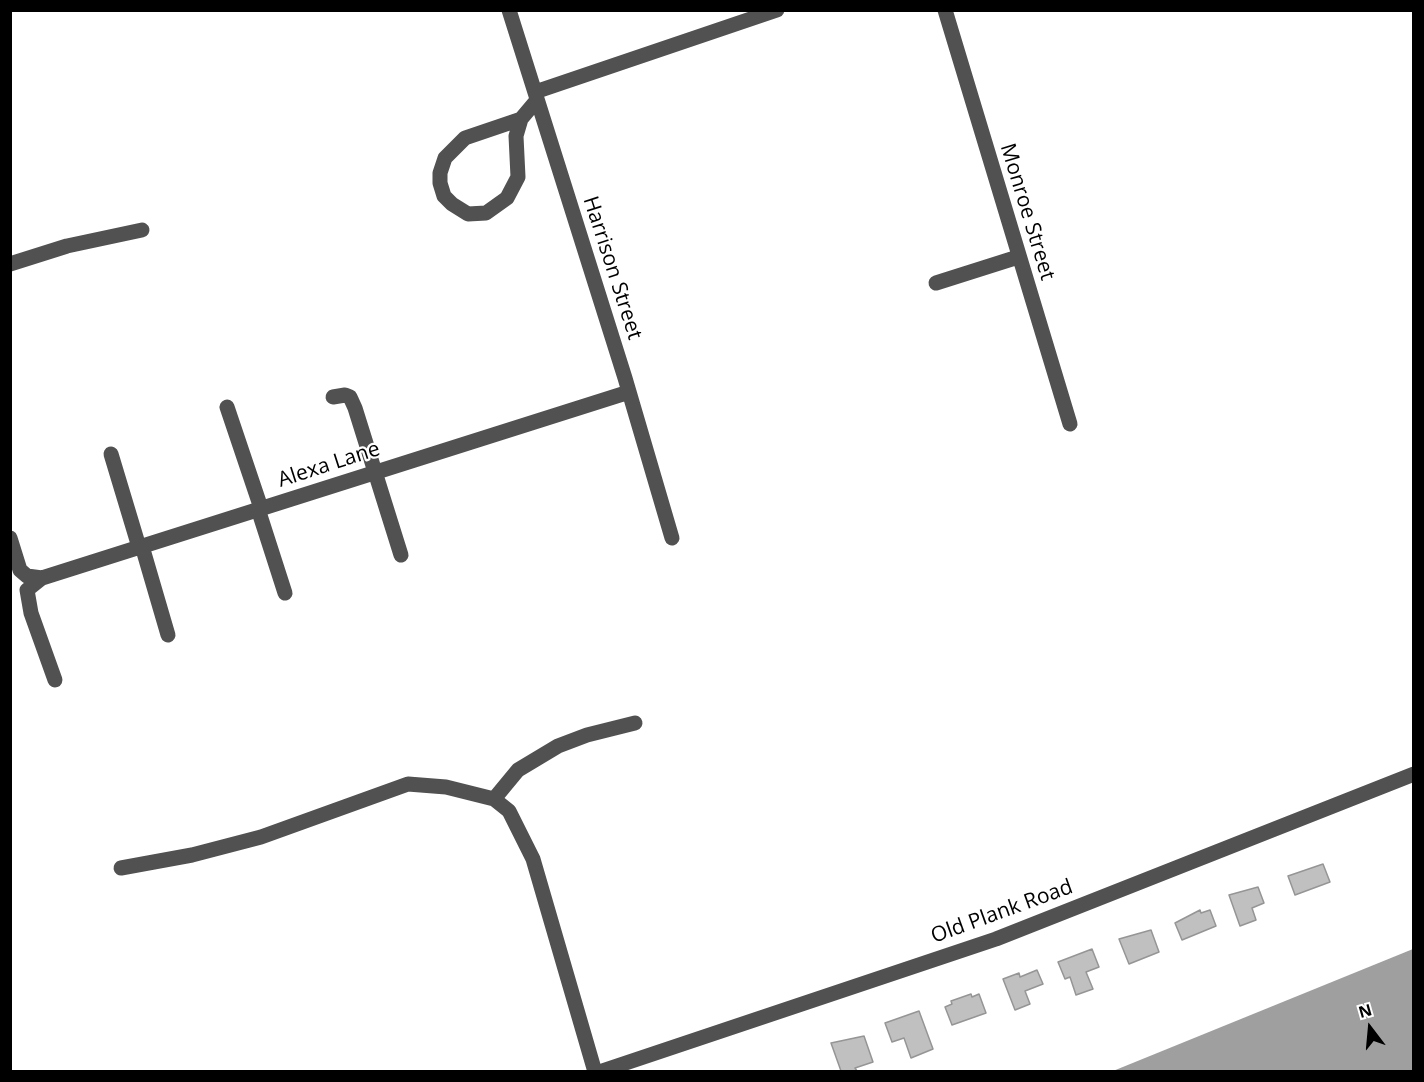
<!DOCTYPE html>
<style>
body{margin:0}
#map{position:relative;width:1424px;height:1082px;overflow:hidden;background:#fff;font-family:"Open Sans",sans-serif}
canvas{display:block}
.frame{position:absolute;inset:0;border:12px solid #000;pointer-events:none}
.north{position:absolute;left:1340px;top:998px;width:60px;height:60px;-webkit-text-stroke:4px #fff;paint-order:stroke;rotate:344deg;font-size:16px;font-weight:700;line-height:24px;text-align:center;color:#000}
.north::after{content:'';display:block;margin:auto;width:21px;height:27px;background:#000;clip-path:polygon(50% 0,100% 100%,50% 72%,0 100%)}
</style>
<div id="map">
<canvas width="1424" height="1082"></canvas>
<div class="frame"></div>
<div class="north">N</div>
</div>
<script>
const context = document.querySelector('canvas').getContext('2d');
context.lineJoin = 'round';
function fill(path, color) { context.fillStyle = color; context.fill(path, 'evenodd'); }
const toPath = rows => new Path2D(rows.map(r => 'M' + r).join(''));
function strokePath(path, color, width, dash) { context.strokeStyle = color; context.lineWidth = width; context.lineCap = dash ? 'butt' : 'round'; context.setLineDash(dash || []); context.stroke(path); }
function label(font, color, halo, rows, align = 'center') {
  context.font = font + ' "Open Sans",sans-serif'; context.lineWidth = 4.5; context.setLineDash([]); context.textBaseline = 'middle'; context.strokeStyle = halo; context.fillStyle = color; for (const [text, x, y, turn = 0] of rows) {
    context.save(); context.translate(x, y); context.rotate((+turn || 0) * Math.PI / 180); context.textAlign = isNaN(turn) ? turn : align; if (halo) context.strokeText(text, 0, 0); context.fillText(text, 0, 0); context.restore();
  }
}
const water = toPath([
 [1413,949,1413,1071,1113,1071]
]);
const building = toPath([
 [1323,864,1330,882,1295,895,1288,876,1323,864],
 [1258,887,1264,903,1252,908,1256,920,1240,926,1229,895,1258,887],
 [1200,910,1201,913,1210,910,1216,926,1182,940,1175,923,1200,910],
 [1151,930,1159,952,1129,964,1119,939,1151,930],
 [1092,949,1099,967,1086,972,1093,989,1076,995,1070,977,1065,979,1058,962,1092,949],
 [1037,970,1043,984,1025,991,1030,1004,1015,1010,1003,979,1019,973,1020,977,1037,970],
 [971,994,972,997,979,994,986,1013,952,1025,945,1007,952,1004,951,1001,971,994],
 [919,1011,933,1049,911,1058,904,1038,892,1042,885,1023,919,1011],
 [864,1036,873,1062,855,1068,857,1071,841,1071,831,1043,864,1036]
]);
const minor = toPath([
 [509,10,625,378,672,538],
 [945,10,1070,424],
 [535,92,777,10],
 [521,119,465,138,445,158,440,173,440,183,444,196,452,204,468,214,486,213,507,198,518,177,516,136,521,119,537,100],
 [10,264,67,246,142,230],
 [936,283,1018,257],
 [333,397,345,395,350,397,355,408,401,555],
 [227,407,261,508],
 [111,454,139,547],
 [258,509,285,593],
 [10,538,20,570,27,576,42,578],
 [142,546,168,635],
 [55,680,31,613,27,590,42,578,629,392],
 [494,799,518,770,558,746,587,735,635,723],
 [121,868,192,855,261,837,408,784,446,787,494,799,509,811,533,859,595,1072],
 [599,1072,996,939,1414,774]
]);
const streetNames = [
 ["Monroe Street",1027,212,73],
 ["Harrison Street",612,268,72],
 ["Alexa Lane",329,465,-18],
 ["Old Plank Road",1002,912,-20]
];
fill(water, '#9f9f9f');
fill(building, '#c0c0c0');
strokePath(building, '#959595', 1.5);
strokePath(minor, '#515151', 15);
label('21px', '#000', '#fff', streetNames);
</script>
